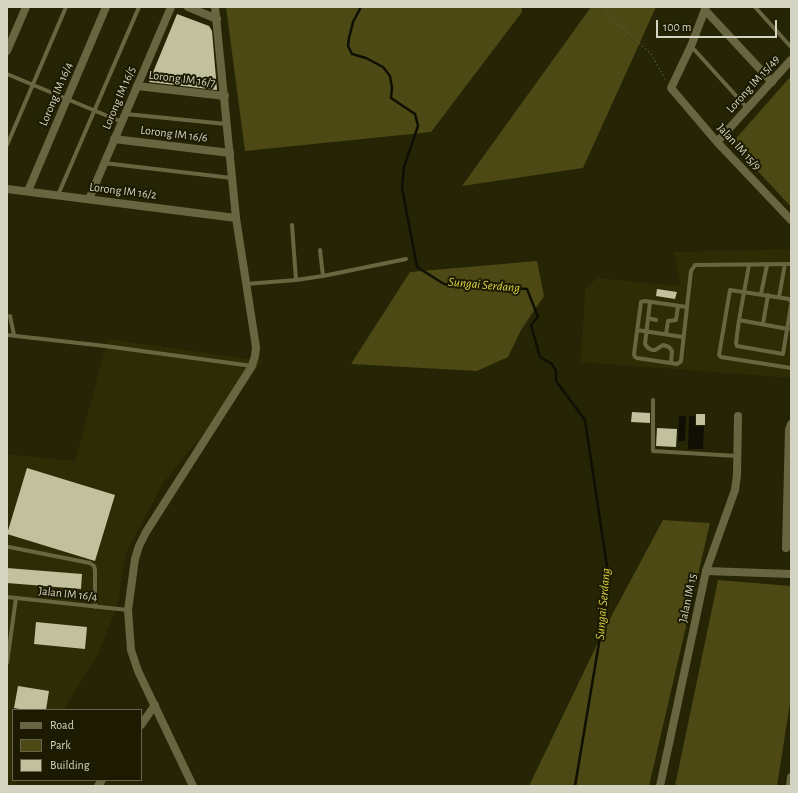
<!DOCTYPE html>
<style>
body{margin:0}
#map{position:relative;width:798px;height:793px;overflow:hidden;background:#252405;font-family:"Alegreya Sans",sans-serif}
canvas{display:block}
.frame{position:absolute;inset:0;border:8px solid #d4d4c3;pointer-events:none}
.legend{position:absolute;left:12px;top:709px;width:130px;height:72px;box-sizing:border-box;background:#1c1a00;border:1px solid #66644e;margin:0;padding:5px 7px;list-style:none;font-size:12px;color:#d4d4c3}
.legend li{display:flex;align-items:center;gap:8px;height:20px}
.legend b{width:20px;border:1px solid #66644e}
.scale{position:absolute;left:656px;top:20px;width:121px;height:18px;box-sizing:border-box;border:2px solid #d4d4c3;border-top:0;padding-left:5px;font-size:12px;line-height:14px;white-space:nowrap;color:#d4d4c3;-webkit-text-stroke:3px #1c1a00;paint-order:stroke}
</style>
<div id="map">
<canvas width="798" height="793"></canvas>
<div class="frame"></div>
<ul class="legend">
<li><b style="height:5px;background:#686640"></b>Road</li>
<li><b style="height:11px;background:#4c4915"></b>Park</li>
<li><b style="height:11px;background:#c2c19e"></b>Building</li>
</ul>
<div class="scale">100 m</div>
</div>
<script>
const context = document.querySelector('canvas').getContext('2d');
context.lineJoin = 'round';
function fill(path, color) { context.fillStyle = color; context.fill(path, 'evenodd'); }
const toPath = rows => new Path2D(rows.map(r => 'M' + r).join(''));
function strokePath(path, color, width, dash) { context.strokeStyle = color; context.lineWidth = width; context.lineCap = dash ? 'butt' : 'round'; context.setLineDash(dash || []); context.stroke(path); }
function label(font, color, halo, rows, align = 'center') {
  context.font = font + ' "Alegreya Sans",sans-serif'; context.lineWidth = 4; context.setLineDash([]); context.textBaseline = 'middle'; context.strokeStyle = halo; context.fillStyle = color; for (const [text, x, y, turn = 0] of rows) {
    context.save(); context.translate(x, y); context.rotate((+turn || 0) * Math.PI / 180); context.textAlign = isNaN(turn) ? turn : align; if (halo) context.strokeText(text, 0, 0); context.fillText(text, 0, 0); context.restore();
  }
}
const built = toPath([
 [791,249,791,378,581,362,585,289,597,278,680,286,674,252],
 [108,339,263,361,163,483,125,555,118,604,98,655,63,710,13,710,13,780,18,780,14,786,7,786,7,454,75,461]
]);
const green = toPath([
 [226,7,522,7,522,12,431,132,245,151],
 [591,7,656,7,583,168,462,186],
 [791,76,791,207,732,143],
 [537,261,544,296,521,330,508,357,477,371,351,364,410,272],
 [663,520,710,523,649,786,529,786,604,630],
 [718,580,791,586,791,697,777,786,675,786]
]);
const water = toPath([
 [679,416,686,416,685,441,678,441],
 [689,416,695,416,695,426,704,426,703,449,688,449]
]);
const stream = toPath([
 [361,7,353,22,349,38,348,46,352,54,366,58,383,67,390,76,392,88,391,98,415,114,418,126,404,167,402,188,417,267,444,284,527,289,538,317,531,325,540,357,552,364,556,371,556,381,585,420,608,573,602,625,575,786]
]);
const building = toPath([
 [177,14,209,26,212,31,217,90,149,82],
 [657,289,677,292,675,299,656,296],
 [632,412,650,413,650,423,631,422],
 [696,414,705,414,705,425,696,425],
 [657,428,677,429,676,447,656,446],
 [27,468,115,495,95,561,7,534],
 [7,568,82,574,81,589,7,583],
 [36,622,87,627,85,649,34,644],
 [18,686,49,691,46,710,26,710,14,708]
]);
const path = toPath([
 [602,7,612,18,651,54,666,80]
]);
const service = toPath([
 [755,7,791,47],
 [691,46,748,109],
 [7,74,122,122],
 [126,114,226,124],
 [7,145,66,7],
 [104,163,232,178],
 [58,195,139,7],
 [292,225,296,280],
 [320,250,323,276],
 [749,265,739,320,736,343,737,346,783,354,791,305],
 [246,284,296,280,323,276,406,259],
 [761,294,767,265],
 [779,297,785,264],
 [650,302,645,344,648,348,652,350,655,350,663,345,669,347,672,351,671,363],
 [791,302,789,299,730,290,719,355,721,357,791,368],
 [687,307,645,301,641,302,634,354,635,357,637,358,677,364,680,362,681,361,691,271,695,265,791,264],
 [10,316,14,335],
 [648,318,656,320],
 [739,320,788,329],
 [763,324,768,295],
 [637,330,683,337],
 [666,334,668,321,676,320,678,306],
 [7,335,105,346,252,366],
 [653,400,653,451,737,456],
 [9,547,90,563,94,566,95,570,95,607],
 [7,597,128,610],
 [7,663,16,598]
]);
const minor = toPath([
 [188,7,217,19],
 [706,7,691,46,671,88,717,142,791,220],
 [705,10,772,82],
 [7,51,26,7],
 [137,86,225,96],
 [114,139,230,153],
 [717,142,791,60],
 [7,189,236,218],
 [28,191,106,7],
 [89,199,171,7],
 [786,548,789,430,791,424],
 [706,571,791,574],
 [141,725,155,705],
 [98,786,102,780],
 [790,786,791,777]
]);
const tertiary = toPath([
 [193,786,138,671,131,650,128,610,135,559,139,546,146,532,252,366,255,356,256,347,236,218,215,7],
 [660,786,706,571,735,490,737,475,738,416]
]);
const streetNames = [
 ["Lorong IM 16/7",182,79,7],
 ["Lorong IM 15/49",753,84,-48],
 ["Lorong IM 16/4",56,94,-67],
 ["Lorong IM 16/5",119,98,-67],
 ["Lorong IM 16/6",174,134,7],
 ["Jalan IM 15/9",739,147,47],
 ["Lorong IM 16/2",123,191,7],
 ["Jalan IM 16/4",68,594,6],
 ["Jalan IM 15",688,598,-78]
];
const waterNames = [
 ["Sungai Serdang",484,285,5],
 ["Sungai Serdang",603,604,-85]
];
fill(built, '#2e2c04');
fill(green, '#4c4915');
fill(water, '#100f04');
strokePath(stream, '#100f04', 2.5);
fill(building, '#c2c19e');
strokePath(path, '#5f5e44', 1.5, [1, 3]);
strokePath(service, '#686640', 4);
strokePath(minor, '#686640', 8);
strokePath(tertiary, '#686640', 8);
label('12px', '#d4d4c3', '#1c1a00', streetNames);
label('italic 13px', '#d7cf42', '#1c1a00', waterNames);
</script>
